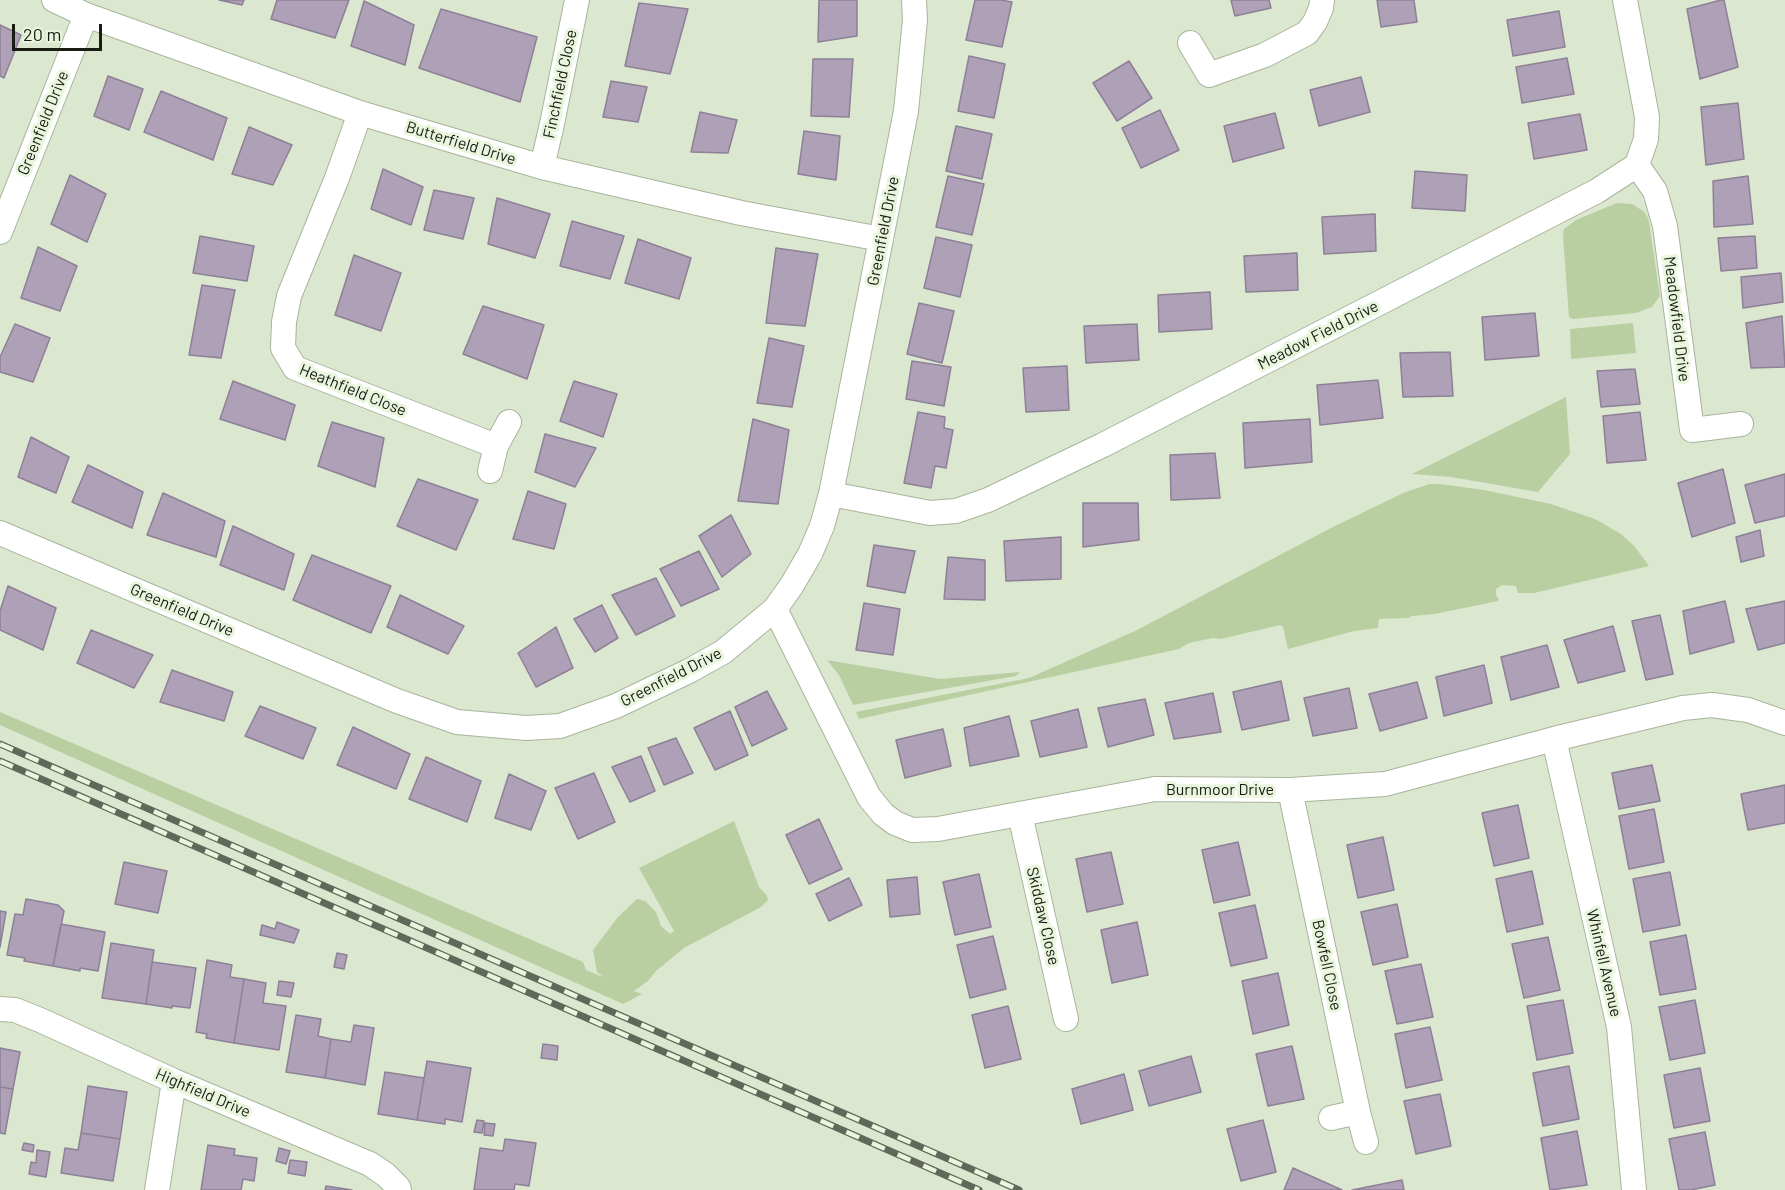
<!DOCTYPE html>
<style>
body{margin:0}
#map{position:relative;width:1785px;height:1190px;overflow:hidden;background:#dbe8cf;font-family:Barlow,sans-serif}
canvas{display:block}
.scale{position:absolute;left:12px;top:24px;width:90px;height:27px;box-sizing:border-box;border:3px solid #181c13;border-top:0;padding-left:8px;font-size:18px;line-height:21px;white-space:nowrap;color:#181c13;-webkit-text-stroke:4px #e9f5dc;paint-order:stroke}
</style>
<div id="map">
<canvas width="1785" height="1190"></canvas>
<div class="scale">20 m</div>
</div>
<script>
const context = document.querySelector('canvas').getContext('2d');
context.lineJoin = 'round';
function fill(path, color) { context.fillStyle = color; context.fill(path, 'evenodd'); }
const toPath = rows => new Path2D(rows.map(r => 'M' + r).join(''));
function strokePath(path, color, width, dash) { context.strokeStyle = color; context.lineWidth = width; context.lineCap = dash ? 'butt' : 'round'; context.setLineDash(dash || []); context.stroke(path); }
function label(font, color, halo, rows, align = 'center') {
  context.font = font + ' Barlow,sans-serif'; context.lineWidth = 6; context.setLineDash([]); context.textBaseline = 'middle'; context.strokeStyle = halo; context.fillStyle = color; for (const [text, x, y, turn = 0] of rows) {
    context.save(); context.translate(x, y); context.rotate((+turn || 0) * Math.PI / 180); context.textAlign = isNaN(turn) ? turn : align; if (halo) context.strokeText(text, 0, 0); context.fillText(text, 0, 0); context.restore();
  }
}
const green = toPath([
 [1617,203,1632,204,1643,211,1647,216,1649,222,1660,296,1652,307,1636,313,1573,319,1569,317,1563,236,1564,229,1576,220],
 [1633,323,1636,353,1571,359,1570,329],
 [1566,397,1570,454,1538,492,1451,477,1412,474],
 [1429,484,1440,484,1484,490,1551,504,1595,519,1621,534,1635,547,1649,566,1534,593,1518,593,1516,586,1502,585,1496,589,1496,595,1499,600,1498,601,1435,614,1412,616,1408,618,1379,619,1378,628,1354,631,1288,649,1283,627,1280,625,1221,639,1213,638,1189,643,1179,649,859,719,856,712,1029,678,1137,630,1333,527,1403,493],
 [827,660,940,679,1020,672,1016,676,853,705,839,675],
 [0,712,583,962,586,970,603,977,597,972,593,950,618,917,637,899,645,901,656,912,661,926,670,934,674,931,639,868,734,821,759,887,767,896,768,900,761,907,684,948,656,971,648,981,634,991,642,994,623,1004,0,725]
]);
const building = toPath([
 [219,0,244,0,242,5,219,0],
 [277,0,349,0,335,38,271,19,277,0],
 [819,0,857,0,857,36,818,42,819,0],
 [975,0,1001,0,1012,2,1002,47,966,40,975,0],
 [1231,0,1269,0,1271,8,1235,16,1231,0],
 [1377,0,1414,0,1417,22,1381,27,1377,0],
 [1721,0,1724,0,1738,67,1700,79,1687,9,1721,0],
 [364,1,414,25,405,65,351,46,364,1],
 [639,3,688,9,670,74,625,66,639,3],
 [441,9,537,37,520,102,419,68,441,9],
 [1559,11,1565,47,1513,56,1507,20,1559,11],
 [0,25,21,35,4,78,0,76,0,25],
 [969,56,1005,64,994,118,958,111,969,56],
 [1567,58,1574,94,1522,103,1516,67,1567,58],
 [813,59,853,59,849,117,811,116,813,59],
 [1129,61,1152,98,1117,121,1093,83,1129,61],
 [108,76,143,89,129,130,94,116,108,76],
 [1361,77,1370,112,1319,126,1310,90,1361,77],
 [611,81,647,87,638,122,603,117,611,81],
 [161,91,227,118,213,160,144,132,161,91],
 [1738,103,1744,159,1706,165,1701,107,1738,103],
 [1160,110,1179,150,1141,168,1122,128,1160,110],
 [700,112,737,120,728,153,691,152,700,112],
 [1275,113,1284,148,1233,162,1224,126,1275,113],
 [1580,114,1587,150,1534,159,1528,123,1580,114],
 [956,126,992,134,982,179,946,171,956,126],
 [249,127,292,145,273,185,232,174,249,127],
 [804,131,840,136,836,180,798,174,804,131],
 [383,169,423,187,411,225,371,209,383,169],
 [1415,171,1467,175,1465,211,1412,208,1415,171],
 [70,175,106,194,87,242,51,224,70,175],
 [948,176,984,184,972,235,936,227,948,176],
 [1748,176,1753,224,1714,227,1713,181,1748,176],
 [434,190,474,198,463,239,424,230,434,190],
 [497,198,550,214,535,258,488,244,497,198],
 [1375,214,1376,251,1324,254,1322,217,1375,214],
 [572,221,624,236,610,279,560,266,572,221],
 [200,236,254,246,247,281,193,273,200,236],
 [1755,236,1757,268,1721,271,1718,238,1755,236],
 [936,237,972,245,960,297,924,288,936,237],
 [638,239,691,258,679,299,625,283,638,239],
 [38,247,77,266,60,311,21,298,38,247],
 [776,248,818,254,805,326,766,323,776,248],
 [1297,253,1298,290,1246,292,1244,256,1297,253],
 [354,255,401,273,381,331,335,315,354,255],
 [1781,273,1783,302,1743,308,1741,277,1781,273],
 [202,285,235,290,221,358,189,355,202,285],
 [1210,292,1212,329,1159,332,1158,295,1210,292],
 [919,303,954,311,942,363,907,354,919,303],
 [483,306,544,325,527,379,463,354,483,306],
 [1535,313,1539,356,1485,360,1482,317,1535,313],
 [1782,316,1785,367,1751,368,1746,323,1782,316],
 [15,324,50,338,33,382,0,372,0,357,15,324],
 [1137,324,1139,360,1086,363,1084,326,1137,324],
 [769,338,804,346,792,407,757,403,769,338],
 [1450,352,1453,396,1403,397,1400,353,1450,352],
 [912,361,951,367,944,406,906,399,912,361],
 [1067,366,1069,410,1026,412,1023,368,1067,366],
 [1635,369,1640,404,1601,407,1597,371,1635,369],
 [1378,380,1383,418,1320,425,1317,385,1378,380],
 [233,381,295,405,285,440,220,419,233,381],
 [574,381,617,394,603,437,560,421,574,381],
 [918,412,945,417,944,428,953,430,946,468,935,466,931,488,904,483,918,412],
 [1640,412,1646,460,1607,463,1603,416,1640,412],
 [753,419,789,430,778,504,738,501,753,419],
 [1310,419,1312,462,1245,468,1243,423,1310,419],
 [332,422,384,438,375,487,318,466,332,422],
 [545,434,596,448,575,487,535,472,545,434],
 [31,437,69,457,56,493,18,477,31,437],
 [1215,453,1220,498,1171,500,1170,455,1215,453],
 [88,465,143,492,132,528,72,502,88,465],
 [1723,469,1735,523,1692,537,1678,483,1723,469],
 [1785,474,1785,516,1755,523,1745,485,1785,474],
 [418,479,478,500,456,550,397,526,418,479],
 [528,491,566,504,554,549,513,539,528,491],
 [163,493,225,521,216,557,147,535,163,493],
 [1083,503,1138,503,1139,540,1083,547,1083,503],
 [731,515,751,554,722,577,699,536,731,515],
 [233,526,294,554,284,590,220,565,233,526],
 [1760,530,1764,556,1741,562,1736,537,1760,530],
 [1061,537,1061,579,1006,581,1004,541,1061,537],
 [874,545,915,551,905,593,867,586,874,545],
 [699,551,719,589,681,606,660,569,699,551],
 [312,555,391,586,371,633,293,600,312,555],
 [948,557,985,560,985,600,944,599,948,557],
 [656,578,675,616,636,635,612,595,656,578],
 [8,586,56,608,43,650,0,630,0,611,8,586],
 [400,595,464,626,448,654,387,627,400,595],
 [1725,601,1734,642,1690,654,1683,611,1725,601],
 [1785,601,1785,643,1758,650,1746,609,1785,601],
 [864,603,900,609,893,655,856,650,864,603],
 [602,605,618,638,595,652,574,619,602,605],
 [1660,615,1673,674,1646,680,1632,621,1660,615],
 [1613,626,1625,671,1578,683,1564,640,1613,626],
 [556,627,573,668,536,687,518,653,556,627],
 [91,630,153,655,134,688,77,663,91,630],
 [1547,645,1559,687,1511,700,1501,657,1547,645],
 [1484,665,1492,703,1444,716,1436,677,1484,665],
 [172,670,233,692,224,721,160,702,172,670],
 [1281,681,1289,720,1242,730,1233,692,1281,681],
 [1417,682,1427,718,1380,731,1369,694,1417,682],
 [1349,688,1357,728,1313,736,1304,698,1349,688],
 [767,691,787,729,752,746,735,707,767,691],
 [1213,693,1221,732,1174,739,1165,703,1213,693],
 [1145,699,1154,735,1108,747,1098,708,1145,699],
 [260,706,316,728,303,759,245,736,260,706],
 [1078,709,1087,747,1040,757,1031,721,1078,709],
 [730,711,748,755,715,770,694,728,730,711],
 [1009,716,1019,756,970,766,964,728,1009,716],
 [353,727,410,754,396,789,337,765,353,727],
 [943,729,951,766,905,778,896,740,943,729],
 [676,738,693,773,664,785,648,748,676,738],
 [641,756,655,791,630,802,612,767,641,756],
 [426,757,481,781,467,822,409,799,426,757],
 [1652,765,1660,801,1619,809,1612,773,1652,765],
 [594,773,615,822,578,839,555,788,594,773],
 [509,774,546,791,531,830,495,818,509,774],
 [1785,785,1785,823,1748,830,1741,794,1785,785],
 [1518,805,1529,858,1494,866,1482,813,1518,805],
 [1654,809,1664,862,1629,869,1619,816,1654,809],
 [819,819,842,869,809,884,786,835,819,819],
 [1383,837,1394,890,1358,898,1347,845,1383,837],
 [1238,842,1250,895,1214,903,1202,850,1238,842],
 [1111,852,1123,904,1087,912,1076,859,1111,852],
 [124,862,167,871,158,913,115,904,124,862],
 [1532,871,1543,924,1507,932,1496,879,1532,871],
 [1670,872,1680,925,1643,932,1633,879,1670,872],
 [979,874,991,927,955,935,943,882,979,874],
 [917,877,920,914,890,917,887,880,917,877],
 [849,878,862,905,829,921,816,894,849,878],
 [26,899,58,905,64,911,53,966,24,961,25,958,7,955,15,914,23,915,26,899],
 [1397,904,1408,957,1373,965,1361,912,1397,904],
 [1255,905,1267,958,1231,966,1219,913,1255,905],
 [0,911,6,912,0,947,0,911],
 [277,922,299,930,294,943,260,935,262,925,275,929,277,922],
 [1137,922,1148,975,1112,983,1101,930,1137,922],
 [61,924,105,932,98,971,80,968,80,971,53,966,61,924],
 [1686,935,1696,989,1660,995,1650,942,1686,935],
 [993,936,1006,989,970,998,957,945,993,936],
 [1548,937,1560,990,1524,998,1512,944,1548,937],
 [111,943,154,950,146,1004,102,998,111,943],
 [337,953,347,955,344,969,334,967,337,953],
 [207,960,232,965,230,977,244,979,234,1043,206,1038,207,1034,196,1032,207,960],
 [152,962,196,968,190,1008,172,1006,172,1008,146,1004,152,962],
 [1421,964,1433,1017,1397,1024,1385,971,1421,964],
 [1278,973,1289,1025,1253,1034,1242,981,1278,973],
 [244,979,266,983,263,1003,286,1006,279,1050,234,1043,244,979],
 [279,981,294,983,291,997,277,995,279,981],
 [1563,1000,1573,1053,1537,1060,1527,1006,1563,1000],
 [1695,1000,1705,1053,1670,1060,1659,1007,1695,1000],
 [1008,1006,1021,1059,985,1068,972,1015,1008,1006],
 [296,1015,321,1019,318,1036,331,1039,325,1078,286,1072,296,1015],
 [354,1025,374,1028,365,1085,325,1078,331,1039,351,1042,354,1025],
 [1430,1027,1442,1080,1406,1088,1395,1034,1430,1027],
 [543,1044,558,1046,557,1060,541,1058,543,1044],
 [1292,1046,1304,1099,1268,1106,1256,1054,1292,1046],
 [0,1048,20,1052,13,1089,0,1087,0,1048],
 [1191,1056,1201,1092,1149,1106,1139,1071,1191,1056],
 [427,1061,471,1068,462,1122,445,1119,445,1124,417,1120,427,1061],
 [1569,1066,1579,1119,1543,1126,1533,1073,1569,1066],
 [1700,1068,1710,1121,1674,1128,1664,1075,1700,1068],
 [385,1072,424,1078,417,1120,378,1114,385,1072],
 [1124,1074,1133,1110,1081,1124,1072,1089,1124,1074],
 [88,1086,127,1092,120,1139,81,1133,88,1086],
 [0,1087,13,1089,5,1134,0,1133,0,1087],
 [1440,1094,1451,1146,1416,1154,1404,1101,1440,1094],
 [477,1120,484,1121,482,1133,474,1132,477,1120],
 [1263,1120,1276,1172,1241,1181,1227,1129,1263,1120],
 [485,1123,495,1124,493,1136,484,1135,485,1123],
 [1577,1131,1587,1185,1550,1190,1541,1138,1577,1131],
 [1705,1132,1715,1185,1691,1190,1679,1190,1669,1139,1705,1132],
 [81,1133,120,1139,113,1181,61,1173,65,1148,78,1150,81,1133],
 [505,1139,536,1143,529,1186,515,1184,514,1190,474,1190,480,1148,503,1151,505,1139],
 [24,1143,34,1145,33,1152,22,1150,24,1143],
 [208,1145,235,1149,234,1155,257,1158,254,1181,243,1179,241,1190,201,1190,208,1145],
 [279,1148,290,1151,286,1164,276,1161,279,1148],
 [37,1150,50,1152,46,1177,29,1174,31,1162,36,1163,37,1150],
 [290,1160,307,1162,305,1176,288,1173,290,1160],
 [1293,1168,1342,1190,1284,1190,1293,1168],
 [1402,1180,1404,1190,1352,1190,1402,1180],
 [326,1186,352,1190,325,1190,326,1186]
]);
const minor = toPath([
 [54,0,86,15,360,113,542,167,741,213,881,239],
 [1190,43,1209,75,1265,55,1307,33,1315,22,1321,8,1322,0],
 [360,113,337,178,289,296,284,322,283,348,295,368,496,446],
 [1637,165,1655,191,1665,226,1692,430,1741,424],
 [542,167,552,124,577,0],
 [0,232,86,15],
 [490,471,496,446,509,422],
 [831,494,930,513,956,511,988,500,1103,445,1597,191,1637,165,1646,139,1647,117,1625,0],
 [0,533,397,701,457,722,526,728,560,726,616,706,689,671,723,652,775,609,792,585,810,554,822,526,831,494,906,111,915,20,914,0],
 [775,609,869,797,883,814,895,823,912,830,938,829,1155,789,1290,790,1385,784,1554,739,1683,708,1712,705,1748,710,1785,723],
 [1554,739,1619,1027,1634,1190],
 [1290,790,1358,1112,1331,1118],
 [1020,814,1066,1019],
 [0,1009,15,1010,40,1020,174,1081,370,1164,386,1175,398,1187,399,1190],
 [1358,1112,1366,1142],
 [157,1190,174,1081]
]);
const rail = toPath([
 [0,744,1019,1190],
 [0,761,979,1190]
]);
const streetNames = [
 ["Finchfield Close",560,84,-78],
 ["Greenfield Drive",43,123,-68],
 ["Butterfield Drive",461,143,17],
 ["Greenfield Drive",883,231,-79],
 ["Meadowfield Drive",1677,319,83],
 ["Meadow Field Drive",1318,335,-27],
 ["Heathfield Close",353,390,22],
 ["Greenfield Drive",182,610,23],
 ["Greenfield Drive",671,677,-27],
 ["Burnmoor Drive",1220,790],
 ["Skiddaw Close",1043,916,77],
 ["Whinfell Avenue",1604,963,77],
 ["Bowfell Close",1327,965,78],
 ["Highfield Drive",203,1093,23]
];
fill(green, '#b9cfa2');
fill(building, '#ada0b7');
strokePath(building, '#8d8097', 1.5);
strokePath(minor, '#a8b49c', 26);
strokePath(minor, '#fff', 24);
strokePath(rail, '#616859', 7);
strokePath(rail, '#e9f5dc', 4.5, [14]);
label('16px', '#181c13', '#e9f5dc', streetNames);
</script>
